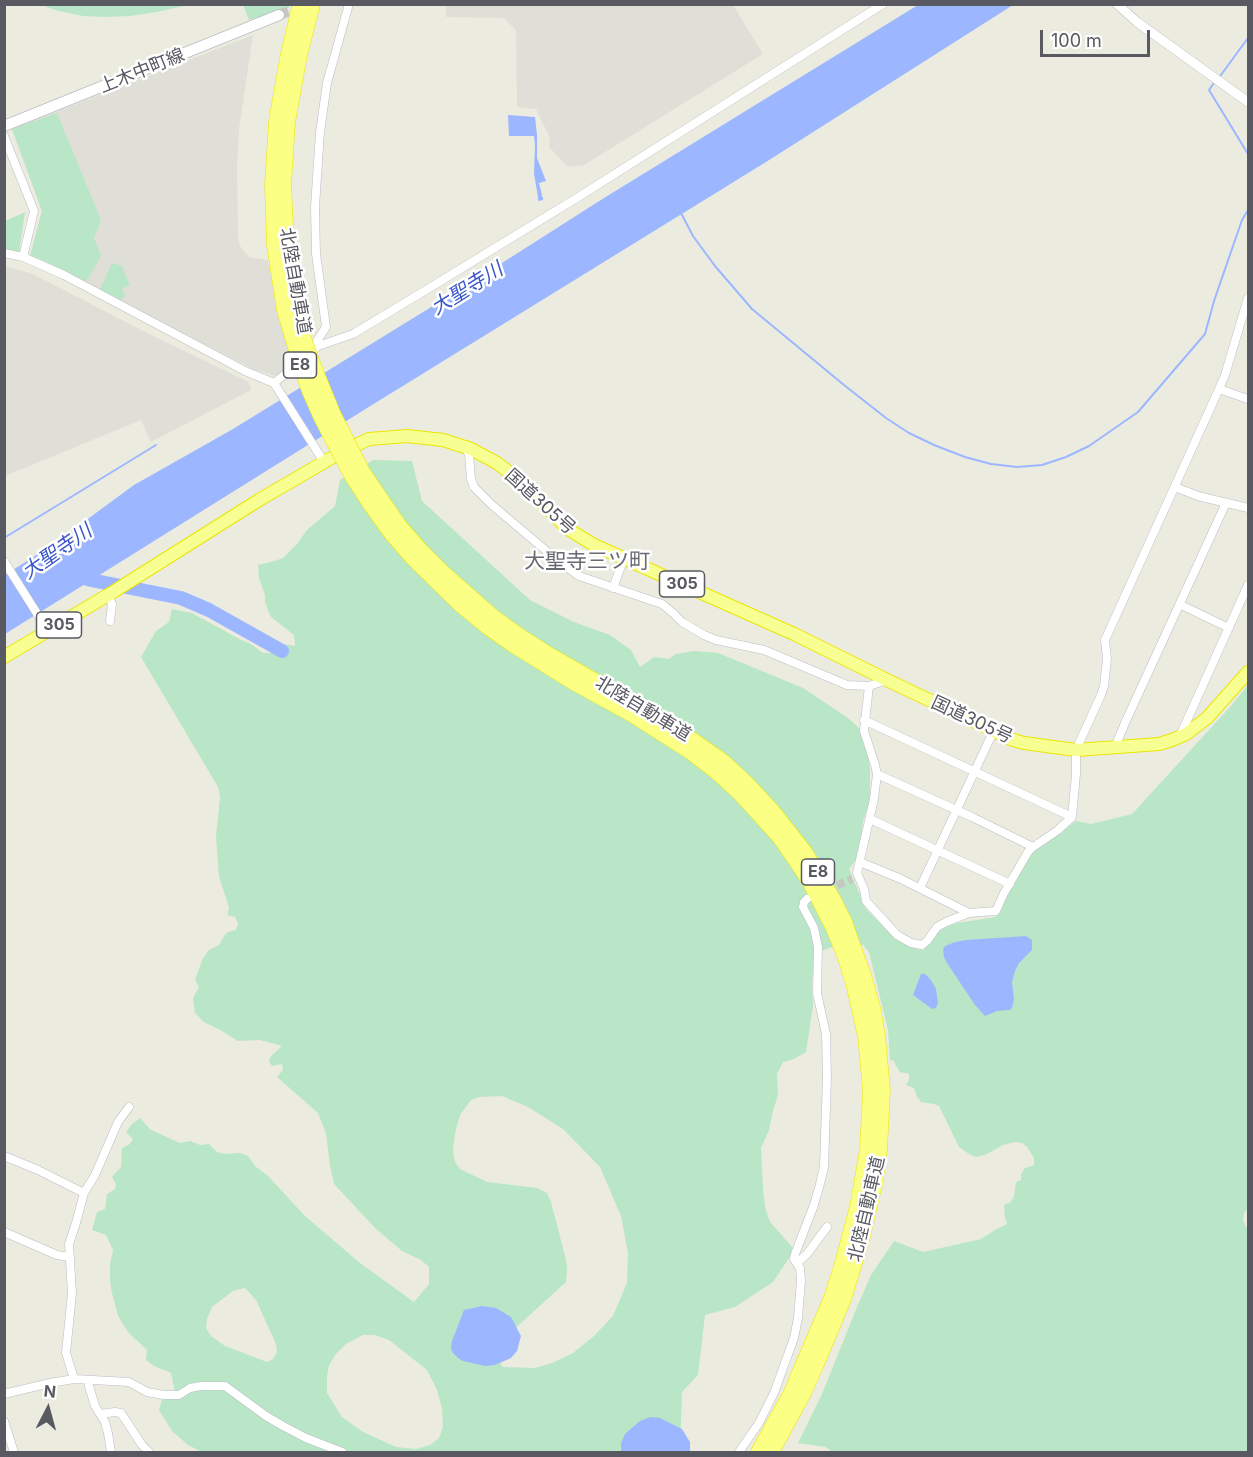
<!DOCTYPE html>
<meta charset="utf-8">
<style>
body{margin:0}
#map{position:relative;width:1253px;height:1457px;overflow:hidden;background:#ebecdf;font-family:Inter,sans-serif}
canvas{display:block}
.frame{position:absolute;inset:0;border:6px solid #585961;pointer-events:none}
.north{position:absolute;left:18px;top:1379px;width:60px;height:60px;-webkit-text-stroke:4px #fff;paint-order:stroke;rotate:6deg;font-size:16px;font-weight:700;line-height:24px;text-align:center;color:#585961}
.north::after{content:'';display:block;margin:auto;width:21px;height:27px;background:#585961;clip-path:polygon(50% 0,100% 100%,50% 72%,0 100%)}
.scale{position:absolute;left:1040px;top:30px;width:110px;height:27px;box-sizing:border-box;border:3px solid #585961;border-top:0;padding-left:8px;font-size:18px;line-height:21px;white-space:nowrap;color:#585961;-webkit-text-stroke:4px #fff;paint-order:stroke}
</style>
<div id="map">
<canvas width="1253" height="1457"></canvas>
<div class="frame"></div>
<div class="north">N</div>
<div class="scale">100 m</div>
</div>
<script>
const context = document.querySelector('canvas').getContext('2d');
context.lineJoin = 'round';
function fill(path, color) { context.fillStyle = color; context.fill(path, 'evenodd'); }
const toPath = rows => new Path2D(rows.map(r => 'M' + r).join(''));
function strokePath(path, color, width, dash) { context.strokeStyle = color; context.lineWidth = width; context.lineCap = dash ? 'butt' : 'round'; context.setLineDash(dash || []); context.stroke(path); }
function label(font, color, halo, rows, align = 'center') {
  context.font = font + ' Inter,"Noto Sans JP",sans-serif'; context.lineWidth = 5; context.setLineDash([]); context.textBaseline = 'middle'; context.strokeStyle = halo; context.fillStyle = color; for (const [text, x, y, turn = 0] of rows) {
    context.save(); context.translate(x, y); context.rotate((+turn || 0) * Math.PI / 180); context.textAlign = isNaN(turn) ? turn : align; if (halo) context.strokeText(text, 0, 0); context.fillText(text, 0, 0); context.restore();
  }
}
const industrial = toPath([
 [446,5,733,5,763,54,584,165,568,167,549,147,550,138,536,109,517,107,516,30,504,18,446,17],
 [253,35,239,129,237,167,238,237,240,246,249,257,268,260,277,310,293,364,279,377,255,370,95,288,30,256,42,211,12,129],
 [5,266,33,274,149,334,249,382,251,390,151,442,141,420,5,476]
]);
const green = toPath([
 [41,5,41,4,188,5,157,12,130,16,105,17,83,16,55,10],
 [243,5,289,5,289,8,249,20],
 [57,113,101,220,94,238,101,256,86,282,47,262,30,256,42,211,12,129],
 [25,212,19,253,5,250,5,221],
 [112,263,122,266,130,286,122,288,125,296,120,300,100,289],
 [373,460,412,461,422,501,530,600,574,622,610,635,631,650,640,667,654,657,669,659,676,654,694,651,718,653,803,688,848,718,860,729,868,754,870,769,870,801,863,821,859,856,849,869,866,909,896,939,916,949,924,950,937,932,944,928,957,923,995,917,999,914,1015,879,1035,849,1040,847,1076,821,1091,824,1132,814,1230,707,1248,685,1248,1209,1244,1213,1243,1221,1248,1230,1248,1452,832,1452,826,1447,798,1443,822,1394,857,1307,871,1275,894,1241,923,1252,981,1239,995,1230,1007,1224,1005,1218,1004,1205,1011,1202,1014,1196,1016,1182,1021,1180,1021,1174,1025,1168,1034,1165,1034,1158,1027,1147,1022,1143,1015,1142,1003,1145,985,1155,976,1157,969,1154,959,1147,939,1106,934,1104,921,1102,917,1097,914,1088,906,1085,909,1080,909,1074,900,1072,896,1066,894,1061,890,1060,888,1030,869,952,863,945,846,942,824,950,814,956,812,984,813,1006,806,1052,794,1059,783,1062,777,1074,778,1095,773,1111,769,1130,761,1148,763,1189,765,1207,770,1222,793,1248,791,1255,773,1282,735,1307,705,1315,698,1375,682,1392,680,1452,202,1452,188,1445,172,1431,159,1410,162,1400,176,1397,171,1373,154,1366,146,1360,147,1350,128,1332,118,1316,112,1293,110,1282,110,1264,113,1250,106,1235,92,1230,97,1212,105,1209,107,1194,115,1189,116,1184,112,1177,121,1167,122,1148,130,1144,133,1139,126,1132,132,1124,140,1118,151,1130,180,1143,190,1141,200,1145,209,1144,217,1152,225,1154,240,1153,248,1156,255,1166,268,1176,305,1216,360,1263,414,1302,429,1284,429,1267,421,1260,402,1251,376,1229,334,1184,330,1166,326,1133,318,1113,277,1077,283,1070,282,1064,272,1066,269,1061,271,1056,282,1046,260,1040,238,1041,222,1031,204,1022,195,1013,193,998,199,987,195,980,203,958,209,950,219,945,224,936,228,932,236,930,238,923,235,917,227,915,229,909,228,904,219,877,216,837,220,797,218,787,141,657,156,631,169,622,172,609,192,613,241,640,251,644,263,653,277,653,283,644,295,646,294,635,271,617,265,603,265,595,259,578,258,565,274,561,283,558,297,544,307,530,335,506,340,480],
 [502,1096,528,1107,563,1129,600,1167,621,1216,628,1253,627,1283,613,1316,594,1336,573,1353,552,1363,535,1368,503,1367,497,1359,508,1335,566,1282,567,1270,566,1260,551,1202,547,1193,537,1188,487,1182,460,1169,455,1162,453,1150,455,1133,460,1115,471,1100,480,1097],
 [245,1288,256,1300,276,1344,277,1352,273,1359,267,1362,225,1346,211,1336,206,1328,207,1319,212,1307,233,1291],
 [363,1335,374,1335,389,1340,427,1370,437,1390,442,1408,443,1427,439,1438,430,1445,416,1449,396,1447,363,1432,342,1417,327,1393,327,1377,329,1365,336,1354,346,1344]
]);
const water = toPath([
 [918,5,1013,5,766,162,372,405,5,634,5,575,55,543,134,485,233,429,480,277,604,198],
 [508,115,535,117,537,135,537,158,546,181,539,183,542,195,541,196,543,197,543,200,538,201,538,197,534,174,535,145,534,136,509,136],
 [1026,936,1032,940,1032,950,1019,963,1015,971,1012,982,1014,999,1012,1008,1010,1010,997,1011,985,1016,975,1005,947,963,944,957,943,950,945,946,955,942,966,940],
 [921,974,925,974,931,980,936,989,938,1003,936,1008,932,1009,913,995],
 [482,1306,496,1308,511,1317,521,1336,517,1351,511,1358,495,1365,485,1366,463,1361,458,1358,453,1353,451,1349,452,1341,464,1310],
 [650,1417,660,1418,682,1429,690,1442,690,1452,621,1452,621,1443,625,1434,640,1421]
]);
const stream = toPath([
 [1218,79,1248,38],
 [1214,83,1209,90,1248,154],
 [681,213,693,236,715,266,752,309,844,385,886,418,909,433,934,445,965,457,991,464,1017,467,1042,465,1066,457,1089,446,1138,412,1205,334,1214,301,1242,220,1248,210],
 [4,538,156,445]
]);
const river = toPath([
 [75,575,91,580,181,598,209,610,282,651]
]);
const minorTunnel = toPath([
 [826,890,852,879]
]);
const secondaryTunnel = toPath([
 [279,15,303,6]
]);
const minor = toPath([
 [4,136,34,211,23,257],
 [4,253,23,257,64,275,245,371,274,383,324,462],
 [318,346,317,341,326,327,316,254,315,207,320,132,327,83,349,4],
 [309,354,318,346,353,334,426,290,580,196,883,4],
 [274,383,300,362],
 [1219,389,1248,399],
 [466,448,469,455,471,479,474,487,492,505,557,560,579,576,662,604,673,613,682,622,704,635,716,640,764,650,847,685,869,686,887,680],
 [1175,487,1198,496,1248,508],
 [4,561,48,631],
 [613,588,624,558],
 [108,595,112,604,110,621],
 [1181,605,1229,628],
 [869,686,864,731,875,765,877,774,874,799,857,873,864,889,866,901,897,935,911,943,922,945,927,941,937,927,946,922,969,913,996,911,1004,893,1028,852,1033,847,1058,830,1072,817,1076,774,1076,750,1101,695,1104,686,1107,659,1105,640,1219,389,1225,375,1248,298],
 [864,720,1072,817],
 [1180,736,1248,585],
 [1115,747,1125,723,1226,503],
 [877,774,972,817,1033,847],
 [870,819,1010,884],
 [860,862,901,879,969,913],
 [920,888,994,730],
 [4,1156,38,1170,84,1193],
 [4,1232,57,1255,70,1257],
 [797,1263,807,1254,827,1227],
 [74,1379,66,1353,72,1293,69,1244,76,1223,84,1193,95,1175,118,1122,129,1107],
 [88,1380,89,1386,95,1406,105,1422,108,1433,111,1452],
 [4,1394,50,1383,74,1379,129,1382,147,1392,164,1395,179,1395,190,1388,201,1386,225,1386,266,1416,283,1426,306,1438,342,1452],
 [100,1414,115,1412,121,1413,142,1445,149,1452],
 [4,1421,14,1452],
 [739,1452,759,1423,774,1393,794,1338,798,1318,801,1281,800,1268,794,1259,795,1254,814,1205,820,1184,824,1167,827,1076,826,1034,817,993,818,947,814,928,803,907,804,902,807,899]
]);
const tertiary = toPath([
 [1117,4,1137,22,1248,102]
]);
const secondary = toPath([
 [4,126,279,15]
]);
const trunk = toPath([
 [4,657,113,592,259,500,345,450,369,439,407,436,443,440,471,449,497,463,509,472,543,504,568,529,594,545,794,634,887,680,1013,740,1024,743,1076,750,1159,744,1172,740,1186,734,1207,718,1248,672]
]);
const motorway = toPath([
 [287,244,284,186,288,122,300,55,313,4],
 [274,245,272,185,276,121,288,53,300,4],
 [363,472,382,500,400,526,421,550,443,572,494,617,519,635,547,653,666,721,723,761,748,784,773,811,806,853,833,898,845,922,865,979,873,1007,878,1036,883,1090,880,1150,876,1180,862,1240,844,1299,817,1364,803,1395,772,1452],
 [352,477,371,506,392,535,412,558,460,605,487,627,514,646,572,682,632,715,690,752,716,772,740,794,779,837,795,860,809,881,833,928,844,955,853,983,865,1036,870,1090,867,1150,857,1207,841,1267,831,1298,791,1392,758,1452]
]);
const motorwayBridge = toPath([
 [287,244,291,277,297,308,304,338,314,366,334,415,363,472],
 [274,245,284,310,301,367,309,391,321,418,352,477]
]);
const shields = [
 [300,365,33],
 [682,584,45],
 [59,625,45],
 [818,872,33]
];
const shieldNames = [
 ["E8",300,365],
 ["305",682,584],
 ["305",59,625],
 ["E8",818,872]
];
const streetNames = [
 ["上木中町線",142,71,-22],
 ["北陸自動車道",295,281,80],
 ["国道305号",540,502,42],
 ["北陸自動車道",643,709,31],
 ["国道305号",972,720,25],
 ["北陸自動車道",867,1209,-77]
];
const waterNames = [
 ["大聖寺川",467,289,-32],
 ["大聖寺川",57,552,-35]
];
const quarterNames = [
 ["大聖寺三ツ町",587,562]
];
fill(industrial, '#dfdfd7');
fill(green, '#b9e6c6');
fill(water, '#9cb7ff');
strokePath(stream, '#9cb7ff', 2);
strokePath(river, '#9cb7ff', 14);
strokePath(minorTunnel, '#c6c7c0', 8, [8, 4]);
strokePath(secondaryTunnel, '#c6c7c0', 10, [10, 5]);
strokePath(minor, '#bcbcc4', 9);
strokePath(tertiary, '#bcbcc4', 10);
strokePath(secondary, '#bcbdc6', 12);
strokePath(trunk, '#ebe500', 14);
strokePath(motorway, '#ebe500', 15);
strokePath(minor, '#fff', 8);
strokePath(tertiary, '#fff', 9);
strokePath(secondary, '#fff', 10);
strokePath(trunk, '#f7ff92', 12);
strokePath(motorway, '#fbff83', 14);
strokePath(motorwayBridge, '#ebe500', 15, []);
strokePath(motorwayBridge, '#fbff83', 14);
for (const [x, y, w] of shields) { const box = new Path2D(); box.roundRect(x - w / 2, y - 13, w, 26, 4.5); context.fillStyle = '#fff'; context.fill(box); strokePath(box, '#585961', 1.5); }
label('bold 16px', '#585961', null, shieldNames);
label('18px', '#585961', '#fff', streetNames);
label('italic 20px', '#3956c8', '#fff', waterNames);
label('21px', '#696b73', '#fff', quarterNames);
</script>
